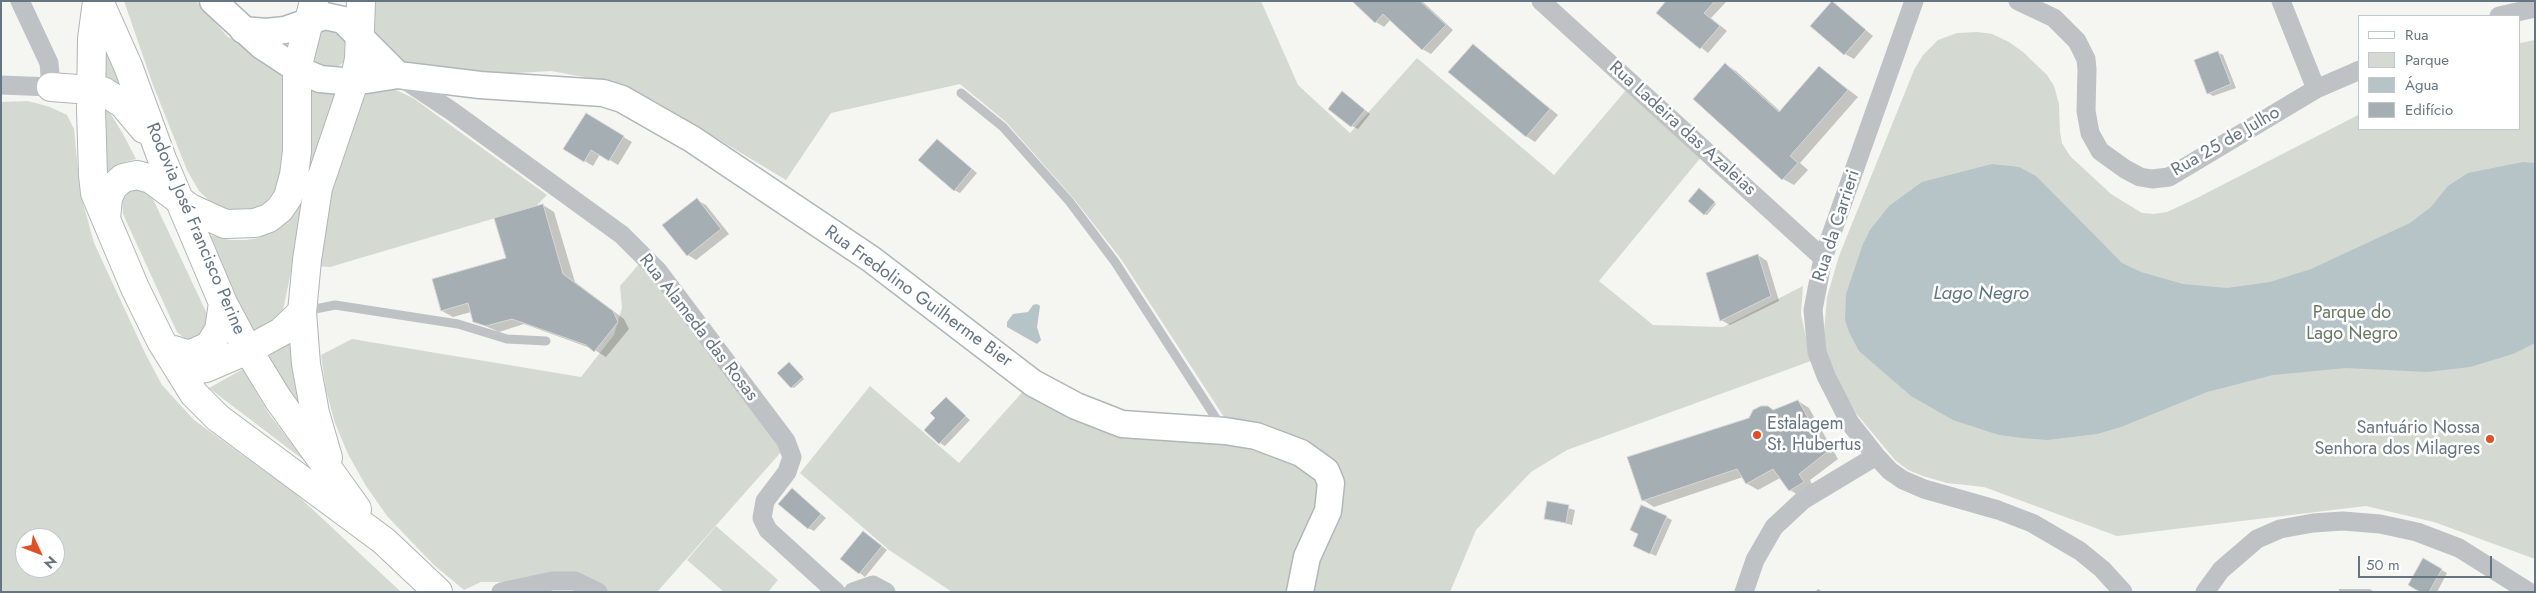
<!DOCTYPE html>
<meta charset="utf-8">
<style>
body{margin:0}
#map{position:relative;width:2536px;height:593px;overflow:hidden;background:#f5f5f1;font-family:Jost,sans-serif}
canvas{display:block}
.frame{position:absolute;inset:0;border:2px solid #657582;pointer-events:none}
.legend{position:absolute;left:2358px;top:15px;width:162px;height:115px;box-sizing:border-box;background:#fff;border:1px solid #c1c8cd;margin:0;padding:6px 9px;list-style:none;font-size:15px;color:#657582}
.legend li{display:flex;align-items:center;gap:10px;height:25px}
.legend b{width:25px;border:1px solid #c1c8cd}
.north{position:absolute;left:15px;top:528px;width:50px;height:50px;box-sizing:border-box;background:#fff;border:1px solid #c1c8cd;border-radius:50%;rotate:133deg;font-size:14px;font-weight:700;line-height:20px;text-align:center;color:#657582}
.north::after{content:'';display:block;margin:auto;width:18px;height:22px;background:#df4f28;clip-path:polygon(50% 0,100% 100%,50% 72%,0 100%)}
.scale{position:absolute;left:2358px;top:556px;width:134px;height:22px;box-sizing:border-box;border:2px solid #657582;border-top:0;padding-left:6px;font-size:15px;line-height:18px;white-space:nowrap;color:#657582;-webkit-text-stroke:4px #fff;paint-order:stroke}
</style>
<div id="map">
<canvas width="2536" height="593"></canvas>
<div class="frame"></div>
<ul class="legend">
<li><b style="height:6px;background:#fff"></b>Rua</li>
<li><b style="height:14px;background:#d4dad1"></b>Parque</li>
<li><b style="height:14px;background:#b6c3c7"></b>Água</li>
<li><b style="height:14px;background:#a5aeb3"></b>Edifício</li>
</ul>
<div class="north">N</div>
<div class="scale">50 m</div>
</div>
<script>
const context = document.querySelector('canvas').getContext('2d');
context.lineJoin = 'round';
function fill(path, color) { context.fillStyle = color; context.fill(path, 'evenodd'); }
const toPath = rows => new Path2D(rows.map(r => 'M' + r).join(''));
function strokePath(path, color, width, dash) { context.strokeStyle = color; context.lineWidth = width; context.lineCap = dash ? 'butt' : 'round'; context.setLineDash(dash || []); context.stroke(path); }
function label(font, color, halo, rows, align = 'center') {
  context.font = font + ' Jost,sans-serif'; context.lineWidth = 5; context.setLineDash([]); context.textBaseline = 'middle'; context.strokeStyle = halo; context.fillStyle = color; for (const [text, x, y, turn = 0] of rows) {
    context.save(); context.translate(x, y); context.rotate((+turn || 0) * Math.PI / 180); context.textAlign = isNaN(turn) ? turn : align; if (halo) context.strokeText(text, 0, 0); context.fillText(text, 0, 0); context.restore();
  }
}
const green = toPath([
 [124,1,196,1,228,37,277,67,287,85,284,155,277,191,268,202,246,212,235,213,211,202,199,191,187,170,153,85],
 [368,1,1261,1,1298,85,1350,133,1417,58,1554,175,1627,89,1702,156,1599,281,1653,325,1723,327,1803,286,1801,314,1811,361,1567,450,1531,472,1476,530,1450,592,1312,592,1312,584,1326,537,1341,509,1344,491,1340,471,1304,442,1262,424,1224,417,1121,259,1074,199,1006,122,960,84,831,113,786,180,653,100,589,78,551,71,483,75,404,64,371,36],
 [102,25,120,85,103,75],
 '311 49a19 19 0 1 1 38 0a19 19 0 1 1-38 0Z',
 [1977,32,1992,34,2009,42,2023,52,2047,75,2054,86,2059,104,2060,132,2062,143,2070,156,2111,194,2142,213,2154,214,2167,212,2197,198,2360,114,2360,129,2520,129,2520,43,2535,40,2535,559,2434,522,2366,506,2117,536,1984,487,1947,483,1923,476,1908,470,1895,460,1855,412,1827,363,1824,332,1827,297,1839,256,1914,70,1923,55,1938,40,1957,33],
 [310,86,340,91,307,195,282,315,254,334,206,234,230,240,246,240,259,238,270,231],
 [377,87,396,90,413,98,547,195,536,206,330,267,316,266,326,200,361,103,367,93],
 [28,101,50,107,67,115,74,129,80,192,94,243,145,353,162,385,194,420,295,493,401,592,1,592,1,102],
 [25,538,55,538,55,568,25,568],
 [104,103,123,134,136,159,117,164,103,177],
 [130,190,144,190,153,199,208,316,209,334,188,341,177,332,123,214,122,201],
 [640,263,655,278,782,444,782,451,657,592,608,592,597,584,514,582,481,582,464,590,434,565,408,538,387,516,366,486,348,454,335,423,326,390,321,355,352,339,581,377,614,335,622,308,620,286],
 [291,338,309,425,266,357],
 [243,369,269,414,305,461,209,388],
 [870,386,959,463,1026,388,1061,412,1089,425,1125,437,1225,443,1261,448,1288,458,1319,481,1321,495,1304,531,1291,572,1289,592,952,592,889,550,800,473],
 [716,526,778,580,768,592,724,592,687,560]
]);
const water = toPath([
 [2523,162,2535,163,2535,343,2513,354,2470,367,2427,372,2346,368,2273,375,2207,392,2121,427,2097,434,2047,440,2023,438,1999,435,1953,420,1911,396,1859,351,1849,332,1845,320,1846,294,1863,244,1870,230,1889,206,1922,182,1992,164,2019,167,2036,176,2122,263,2141,272,2183,284,2227,288,2270,282,2311,269,2410,223,2431,207,2448,186,2468,173],
 [1037,304,1040,306,1037,327,1041,340,1037,344,1007,327,1007,322,1013,314,1028,312,1033,305]
]);
const shadow = toPath([
 [1366,1,1422,1,1453,30,1431,54,1422,49,1391,19,1384,27,1376,22],
 [1668,1,1727,1,1711,18,1727,31,1708,53,1658,13],
 [1832,2,1873,36,1854,59,1845,54],
 [1473,45,1558,115,1535,142,1526,136],
 [2217,52,2223,55,2236,88,2213,96,2208,93],
 [1726,65,1736,71,1781,112,1819,67,1858,97,1800,163,1808,170,1794,185,1783,179,1695,99],
 [1348,96,1370,114,1358,129,1352,126],
 [586,115,632,142,618,165,600,154,593,166,565,149],
 [938,140,977,173,960,193,954,190],
 [1702,191,1716,204,1707,215,1704,214],
 [697,200,706,205,729,234,696,260,688,255],
 [543,205,554,212,575,282,624,319,629,329,606,357,593,349,524,324,499,332,474,321,471,312,453,317,442,311,507,259],
 [1758,255,1767,261,1779,301,1730,325,1721,320],
 [792,365,804,379,794,388,791,387],
 [946,399,970,420,945,446,940,443,937,418],
 [1798,401,1809,408,1838,459,1810,480,1814,489,1801,497,1790,490,1780,478,1758,490,1746,483,1743,477,1654,507,1643,500,1768,407,1774,411],
 [792,490,826,518,814,531,808,528],
 [1548,503,1575,510,1572,525,1545,518],
 [1666,517,1672,520,1656,556,1640,549],
 [869,536,887,550,865,577,842,559],
 [2423,560,2447,573,2437,592,2423,592],
 [1818,589,1823,592,1815,592],
 [2339,589,2370,589,2374,592,2339,592]
]);
const building = toPath([
 [1352,1,1420,1,1446,25,1422,50,1383,14,1375,23,1352,1],
 [1666,1,1715,1,1704,13,1720,26,1700,49,1656,13,1666,1],
 [1832,1,1866,30,1844,55,1810,26,1832,1],
 [1473,44,1550,109,1526,137,1448,72,1473,44],
 [2218,51,2231,84,2207,94,2194,60,2218,51],
 [1725,63,1779,112,1819,66,1848,90,1790,156,1798,163,1782,180,1693,99,1725,63],
 [1342,91,1365,110,1351,127,1328,109,1342,91],
 [586,113,624,136,609,161,591,150,584,162,563,149,586,113],
 [937,139,972,169,954,191,918,160,937,139],
 [1699,188,1715,202,1704,215,1688,201,1699,188],
 [697,198,721,229,687,256,662,225,697,198],
 [543,204,563,274,613,311,618,322,594,352,586,345,512,319,486,326,473,322,468,303,441,311,432,279,506,258,494,218,543,204],
 [1758,254,1771,296,1720,321,1706,273,1758,254],
 [789,362,803,377,791,388,777,373,789,362],
 [946,397,966,416,939,444,924,430,935,418,930,413,946,397],
 [1798,400,1827,452,1799,474,1804,482,1789,491,1773,469,1746,484,1737,469,1642,501,1627,457,1749,418,1753,410,1761,406,1768,406,1773,410,1798,400],
 [792,488,821,514,808,529,778,504,792,488],
 [1547,501,1569,505,1566,523,1544,519,1547,501],
 [1641,505,1667,516,1650,554,1633,546,1638,534,1630,530,1641,505],
 [863,531,882,546,859,574,840,559,863,531],
 [2423,558,2442,569,2429,592,2420,592,2408,585,2423,558]
]);
const lane = toPath([
 [961,93,1003,127,1069,201,1115,262,1221,426],
 [305,311,335,305,458,324,507,339,546,341]
]);
const street = toPath([
 [1541,1,1823,258],
 [1914,1,1823,258,1813,310,1817,352,1826,376,1850,423,1876,456,1890,471,1903,480,1924,489,1998,510,2032,523,2080,551,2102,569,2123,592],
 [2018,1,2054,18,2077,41,2086,59,2087,69,2086,111,2090,133,2100,151,2125,169,2140,177,2152,179,2169,177,2316,89,2360,70],
 [2281,1,2316,89],
 [2499,16,2535,8],
 [402,78,453,112,622,235,658,271,786,441,792,457,787,472,765,501,762,518,768,530,836,592],
 [1,85,51,87,49,63,20,1],
 [501,592,552,581,575,581,598,592],
 [853,592,873,585,886,592],
 [1744,592,1755,560,1774,527,1803,500,1876,456],
 [2205,592,2221,570,2257,539,2280,529,2313,523,2343,521,2380,524,2417,532,2459,548,2529,592]
]);
const secondary = toPath([
 [213,1,262,46,297,69,320,79,354,82,398,75,480,85,603,93,622,99,692,139,871,259,1033,383,1076,406,1122,424,1225,431,1256,436,1301,453,1326,471,1331,483,1328,511,1307,557,1300,592],
 [243,30,266,32,285,30,325,16,343,20,398,75]
]);
const primary = toPath([
 [97,1,92,39,91,108,93,175,95,193,135,288,161,341,194,394,218,418,384,541,438,592],
 [99,1,128,66,162,159,223,303,248,350,278,399,357,509],
 [51,87,103,91,123,104,144,129],
 [106,218,108,198,113,187,123,178,137,175,151,179,190,208,225,224,255,223,269,218,280,209,288,197,294,175,297,151,297,69,314,1],
 [174,350,186,354,193,353,209,346,219,330,223,303],
 [180,371,206,368,248,350,281,332,302,312],
 [328,458,315,413,306,364,302,312,307,260,318,188,354,82,359,59,361,1]
]);
const markers = [
 [1757,435,5,"#df4f28"],
 [2490,439,5,"#df4f28"]
];
const streetNames = [
 ["Rua Ladeira das Azaleias",1682,129,42],
 ["Rua 25 de Julho",2226,142,-30],
 ["Rua da Carrieri",1837,226,-72],
 ["Rodovia José Francisco Perine",195,229,67],
 ["Rua Fredolino Guilherme Bier",918,297,36],
 ["Rua Alameda das Rosas",698,328,52]
];
const parkNames = [
 ["Parque do",2352,314],
 ["Lago Negro",2352,335]
];
const poiNames = [
 ["Estalagem",1767,425],
 ["St. Hubertus",1767,446],
 ["Santuário Nossa",2480,429,"right"],
 ["Senhora dos Milagres",2480,450,"right"]
];
const waterNames = [
 ["Lago Negro",1981,294]
];
fill(green, '#d4dad1');
fill(water, '#b6c3c7');
fill(shadow, '#0003');
fill(building, '#a5aeb3');
strokePath(building, '#d6d6d4', 1);
strokePath(secondary, '#b0b6ba', 29);
strokePath(primary, '#b1b6b9', 30);
strokePath(lane, '#bec2c5', 9);
strokePath(street, '#bec2c5', 19);
strokePath(secondary, '#fff', 26);
strokePath(primary, '#fff', 28);
for (const [x, y, r, color] of markers) { const dot = new Path2D(); dot.arc(x, y, r, 0, 2 * Math.PI); context.fillStyle = color; context.fill(dot); strokePath(dot, '#fff', 2); }
label('18px', '#657582', '#fff', streetNames);
label('18px', '#687963', '#fff', parkNames);
label('18px', '#657582', '#fff', poiNames, 'left');
label('italic 19px', '#60777f', '#fff', waterNames);
</script>
